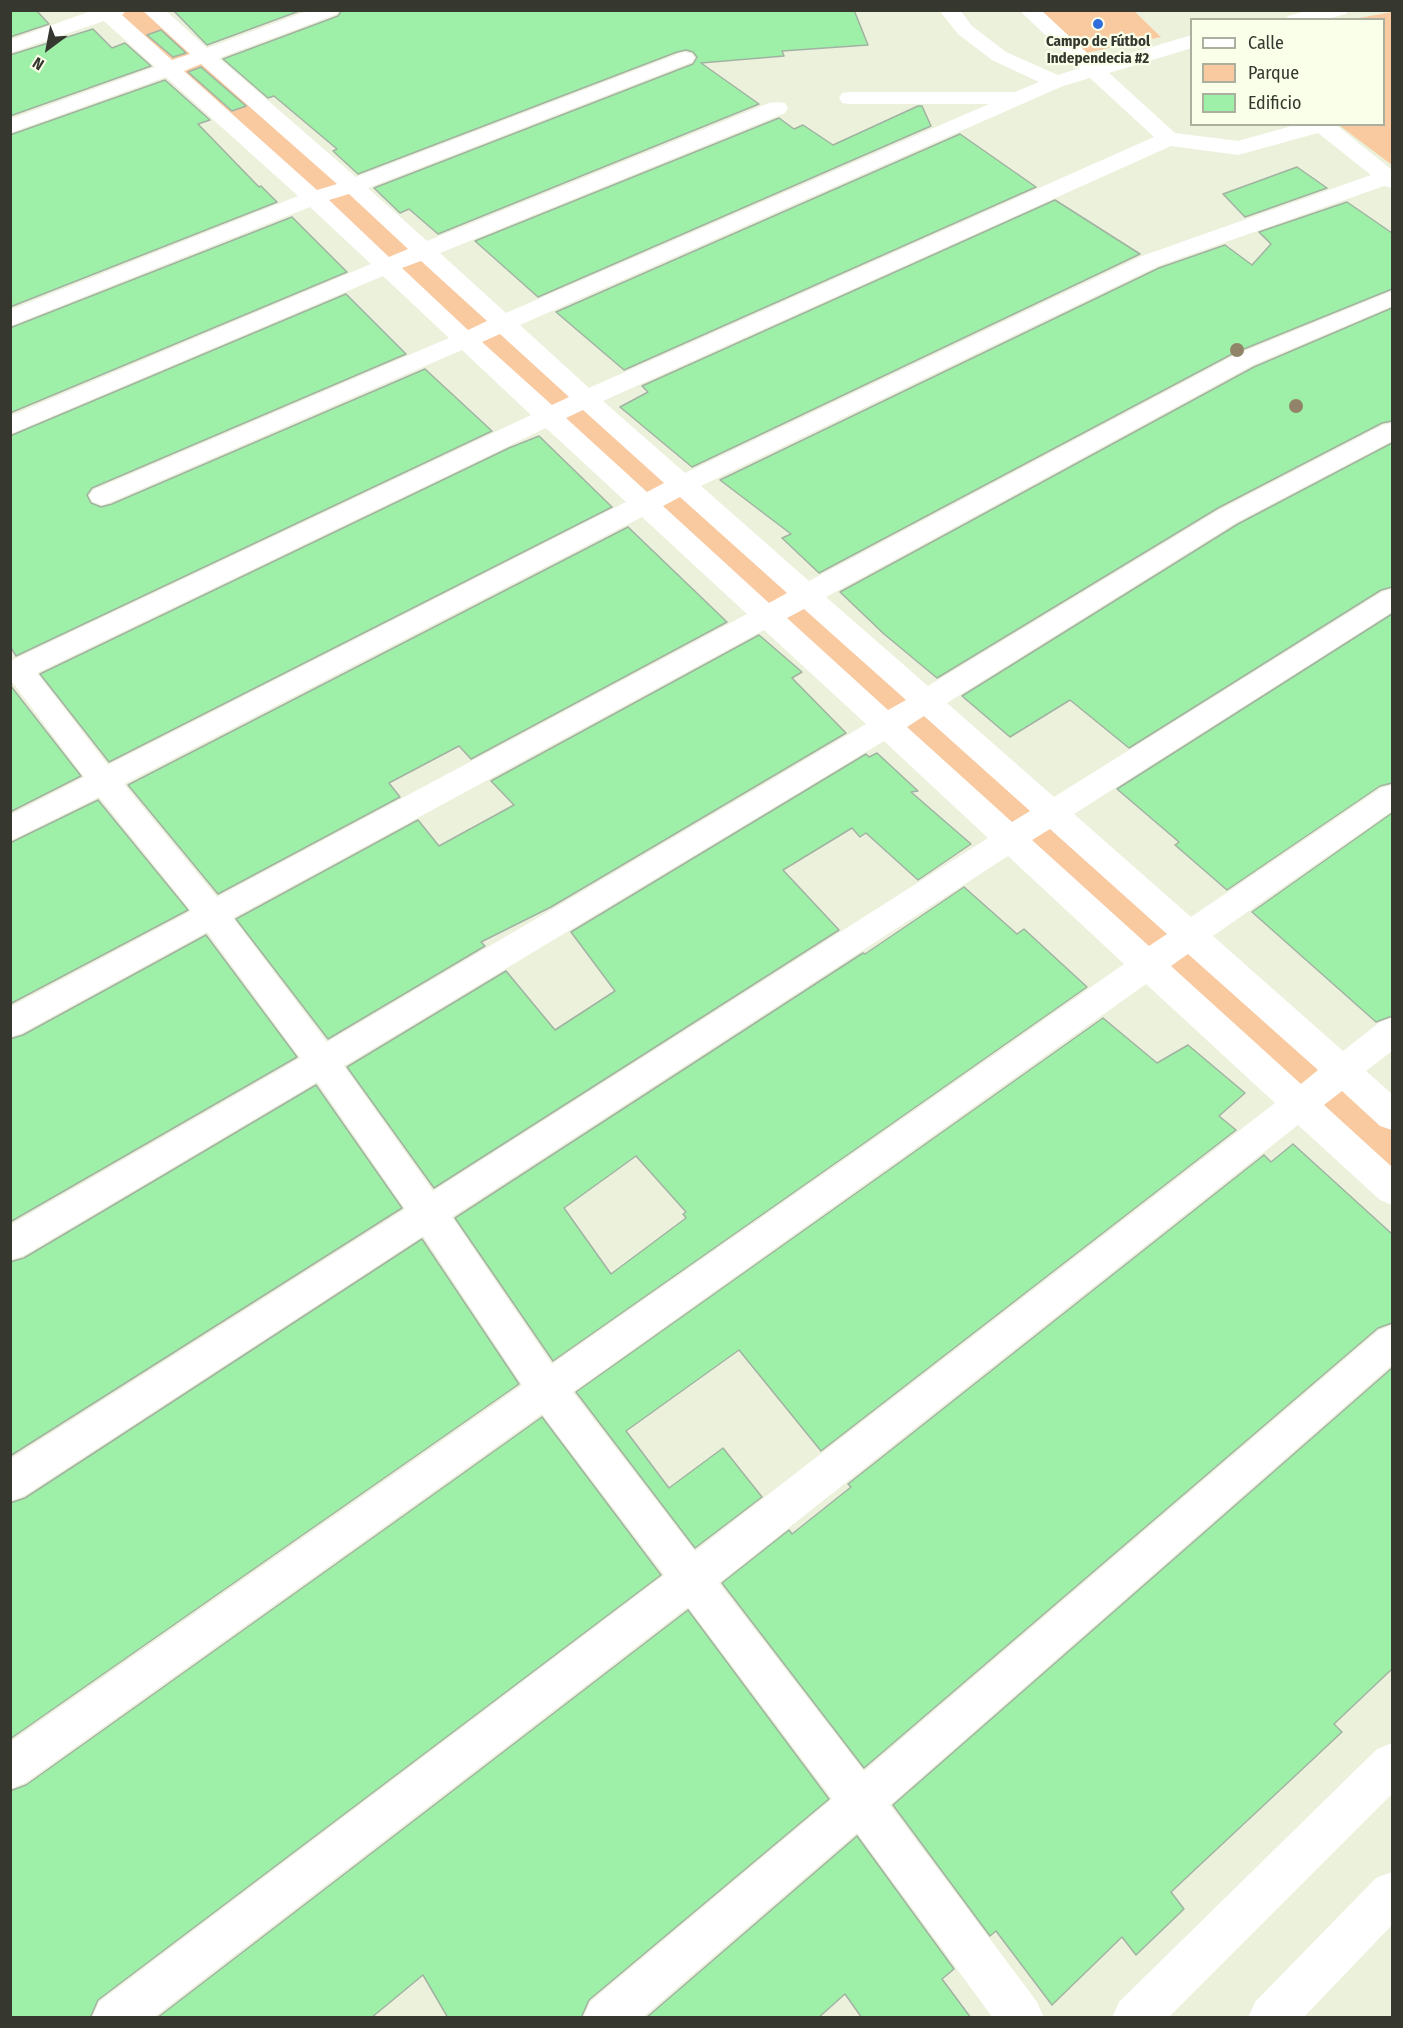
<!DOCTYPE html>
<meta charset="utf-8">
<style>
body{margin:0}
#map{position:relative;width:1403px;height:2028px;overflow:hidden;background:#ecf1db;font-family:"Fira Sans Condensed",sans-serif}
canvas{display:block}
.frame{position:absolute;inset:0;border:12px solid #363830;pointer-events:none}
.legend{position:absolute;left:1190px;top:18px;width:195px;height:108px;box-sizing:border-box;background:#f9ffe8;border:2px solid #abaf9e;margin:0;padding:8px 10px;list-style:none;font-size:18px;color:#363830}
.legend li{display:flex;align-items:center;gap:12px;height:30px}
.legend b{width:30px;border:2px solid #abaf9e}
.north{position:absolute;left:18px;top:18px;width:60px;height:60px;-webkit-text-stroke:4px #f9ffe8;paint-order:stroke;rotate:212deg;font-size:16px;font-weight:700;line-height:24px;text-align:center;color:#363830}
.north::after{content:'';display:block;margin:auto;width:21px;height:27px;background:#363830;clip-path:polygon(50% 0,100% 100%,50% 72%,0 100%)}
</style>
<div id="map">
<canvas width="1403" height="2028"></canvas>
<div class="frame"></div>
<ul class="legend">
<li><b style="height:8px;background:#fff"></b>Calle</li>
<li><b style="height:16px;background:#f9c9a0"></b>Parque</li>
<li><b style="height:16px;background:#9ef0a8"></b>Edificio</li>
</ul>
<div class="north">N</div>
</div>
<script>
const context = document.querySelector('canvas').getContext('2d');
context.lineJoin = 'round';
function fill(path, color) { context.fillStyle = color; context.fill(path, 'evenodd'); }
const toPath = rows => new Path2D(rows.map(r => 'M' + r).join(''));
function strokePath(path, color, width, dash) { context.strokeStyle = color; context.lineWidth = width; context.lineCap = dash ? 'butt' : 'round'; context.setLineDash(dash || []); context.stroke(path); }
function label(font, color, halo, rows, align = 'center') {
  context.font = font + ' "Fira Sans Condensed",sans-serif'; context.lineWidth = 4.5; context.setLineDash([]); context.textBaseline = 'middle'; context.strokeStyle = halo; context.fillStyle = color; for (const [text, x, y, turn = 0] of rows) {
    context.save(); context.translate(x, y); context.rotate((+turn || 0) * Math.PI / 180); context.textAlign = isNaN(turn) ? turn : align; if (halo) context.strokeText(text, 0, 0); context.fillText(text, 0, 0); context.restore();
  }
}
const green = toPath([
 [109,11,147,11,1392,1121,1392,1187],
 [1036,11,1134,11,1161,37,1076,55],
 [1392,12,1392,165,1339,125,1384,124,1384,20,1354,19]
]);
const building = toPath([
 [10,10,36,10,49,24,10,37,10,10],
 [173,10,302,10,207,45,173,10],
 [342,10,854,10,868,45,782,51,784,56,701,63,759,104,438,234,409,209,400,213,374,188,693,64,697,57,693,52,686,50,677,52,358,174,333,151,337,149,274,96,268,98,223,59,338,16,342,10],
 [93,29,112,48,125,43,151,66,10,116,10,55,93,29],
 [161,30,186,53,173,57,147,35,161,30],
 [201,67,246,106,232,111,188,72,201,67],
 [165,80,210,120,198,124,259,187,261,186,277,202,10,307,10,135,165,80],
 [918,106,922,106,931,126,538,297,475,241,779,118,794,129,803,125,833,145,918,106],
 [960,134,1036,187,624,370,556,312,960,134],
 [1297,167,1327,188,1245,217,1223,194,1297,167],
 [1055,200,1140,254,692,467,620,407,648,392,642,386,1055,200],
 [1347,202,1392,233,1392,289,1234,353,819,573,782,538,791,534,720,480,1159,268,1225,245,1252,265,1271,244,1259,232,1347,202],
 [292,217,347,272,10,413,10,328,292,217],
 [346,294,406,354,92,488,87,495,91,503,101,507,112,504,425,369,492,431,16,656,10,646,10,436,346,294],
 [1392,308,1392,421,1382,423,1218,508,937,678,884,634,840,592,1254,367,1392,308],
 [539,436,612,507,109,762,40,674,509,448,539,436],
 [1392,443,1392,587,1381,590,1129,748,1070,700,1010,737,962,696,1238,524,1392,443],
 [628,527,727,622,471,759,459,746,389,783,400,797,218,894,128,785,628,527],
 [1392,614,1392,783,1380,786,1227,890,1175,845,1179,842,1117,789,1392,614],
 [759,635,802,672,792,678,846,733,551,907,481,942,485,946,328,1039,236,919,418,820,439,846,514,805,491,781,759,635],
 [10,685,81,776,10,812,10,685],
 [877,753,918,791,911,792,971,844,918,880,866,833,860,837,852,828,783,870,839,930,434,1188,347,1067,506,971,555,1030,615,991,571,932,866,754,869,757,877,753],
 [98,800,188,910,10,1004,10,843,98,800],
 [1392,813,1392,1016,1376,1022,1252,912,1392,813],
 [964,887,1017,934,1024,929,1087,987,553,1361,455,1218,863,953,865,954,964,887],
 [636,1156,686,1212,683,1214,686,1218,611,1274,564,1208,636,1156],
 [206,935,297,1057,10,1222,10,1039,23,1035,206,935],
 [1103,1018,1157,1063,1188,1045,1245,1093,1219,1116,1236,1130,821,1451,739,1350,626,1431,669,1488,723,1448,762,1497,695,1548,576,1392,1103,1018],
 [316,1085,402,1208,10,1456,10,1262,24,1258,316,1085],
 [1293,1144,1392,1234,1392,1323,1378,1328,864,1768,722,1583,789,1530,792,1534,851,1487,848,1484,1264,1155,1271,1162,1293,1144],
 [422,1239,519,1384,10,1739,10,1503,25,1498,422,1239],
 [1392,1368,1392,1669,1334,1724,1342,1732,1171,1892,1184,1909,1136,1955,1122,1937,1052,2005,996,1931,990,1936,893,1805,1392,1368],
 [542,1417,661,1575,98,2000,90,2018,10,2018,10,1791,26,1785,542,1417],
 [688,1610,829,1799,589,2000,581,2018,448,2018,423,1975,371,2018,157,2018,688,1610],
 [857,1836,954,1969,942,1979,971,2018,862,2018,845,1994,818,2018,646,2018,857,1836]
]);
const street = toPath([
 [94,10,127,10,122,15,172,60,190,54,142,10,165,10,207,48,310,10,340,10,337,14,219,58,356,177,678,54,685,52,692,54,695,58,692,62,368,188,427,241,769,103,777,102,785,103,788,108,785,113,440,253,506,313,989,104,850,104,842,103,839,98,842,93,850,92,1015,92,1039,82,992,60,958,34,939,10,960,10,972,26,1006,52,1058,75,1080,68,1019,10,1041,10,1098,63,1192,35,1192,48,1109,73,1175,133,1238,141,1299,124,1335,124,1392,170,1392,188,1384,186,1158,266,701,486,809,581,1235,355,1392,291,1392,306,1253,365,826,597,928,686,1219,510,1383,425,1392,423,1392,441,1237,522,947,703,1054,797,1382,592,1392,589,1392,612,1074,814,1191,917,1381,788,1392,785,1392,811,1213,936,1343,1051,1380,1022,1392,1018,1392,1051,1366,1071,1392,1094,1392,1130,1380,1126,1342,1091,1324,1105,1392,1167,1392,1205,1380,1200,1298,1125,719,1583,864,1771,1379,1330,1392,1325,1392,1365,890,1805,1037,2002,1044,2018,993,2018,857,1833,642,2018,583,2018,590,2002,832,1799,688,1607,153,2018,92,2018,99,2002,664,1575,542,1414,25,1783,10,1789,10,1742,522,1385,423,1236,24,1496,10,1501,10,1459,405,1209,317,1082,23,1256,10,1260,10,1225,300,1058,207,932,22,1033,10,1037,10,1007,191,911,99,797,10,841,10,815,84,777,13,683,10,683,10,661,531,415,462,350,111,502,102,505,93,502,89,496,93,490,449,338,383,276,10,434,10,416,371,264,310,207,10,326,10,310,298,196,166,77,10,133,10,119,155,67,104,21,10,53,10,40,94,10],
 [201,64,337,184,317,190,184,71,201,64],
 [1090,78,1154,137,589,388,520,325,1063,86,1090,78],
 [1318,133,1371,175,1142,256,685,473,603,401,1171,146,1238,155,1318,133],
 [349,194,408,249,389,257,329,200,349,194],
 [421,261,487,321,468,330,402,268,421,261],
 [500,334,569,397,552,405,482,342,500,334],
 [583,410,664,483,647,492,566,418,583,410],
 [546,428,626,502,108,765,37,673,546,428],
 [680,497,787,593,769,603,663,506,680,497],
 [642,517,747,614,217,897,124,784,642,517],
 [804,609,906,700,888,710,787,618,804,609],
 [764,630,866,724,327,1042,233,918,764,630],
 [924,716,1030,811,1012,822,907,727,924,716],
 [884,741,988,838,433,1191,344,1066,884,741],
 [1050,829,1167,934,1149,946,1032,840,1050,829],
 [1008,856,1124,964,552,1364,452,1217,1008,856],
 [1188,954,1318,1070,1301,1084,1171,966,1188,954],
 [1146,984,1275,1103,695,1551,573,1392,1146,984],
 [1310,10,1349,10,1346,14,1324,20,1285,20,1288,16,1310,10],
 [1392,1743,1392,1794,1168,2018,1112,2018,1119,2002,1377,1749,1392,1743],
 [1392,1872,1392,1925,1303,2018,1248,2018,1255,2002,1376,1878,1392,1872]
]);
const trees = [
 [1237,350],
 [1296,406]
];
const markers = [
 [1098,24,6,"#306edc"]
];
const farPoinames = [
 ["Campo de Fútbol",1098,42],
 ["Independecia #2",1098,59]
];
fill(green, '#f9c9a0');
fill(building, '#9ef0a8');
strokePath(building, '#a1b2a2', 1.5);
fill(street, '#fff');
context.fillStyle = '#928469';
for (const [x, y] of trees) { context.beginPath(); context.arc(x, y, 7, 0, 2 * Math.PI); context.fill(); }
for (const [x, y, r, color] of markers) { const dot = new Path2D(); dot.arc(x, y, r, 0, 2 * Math.PI); context.fillStyle = color; context.fill(dot); strokePath(dot, '#f9ffe8', 2); }
label('bold 15px', '#363830', '#f9ffe8', farPoinames);
</script>
